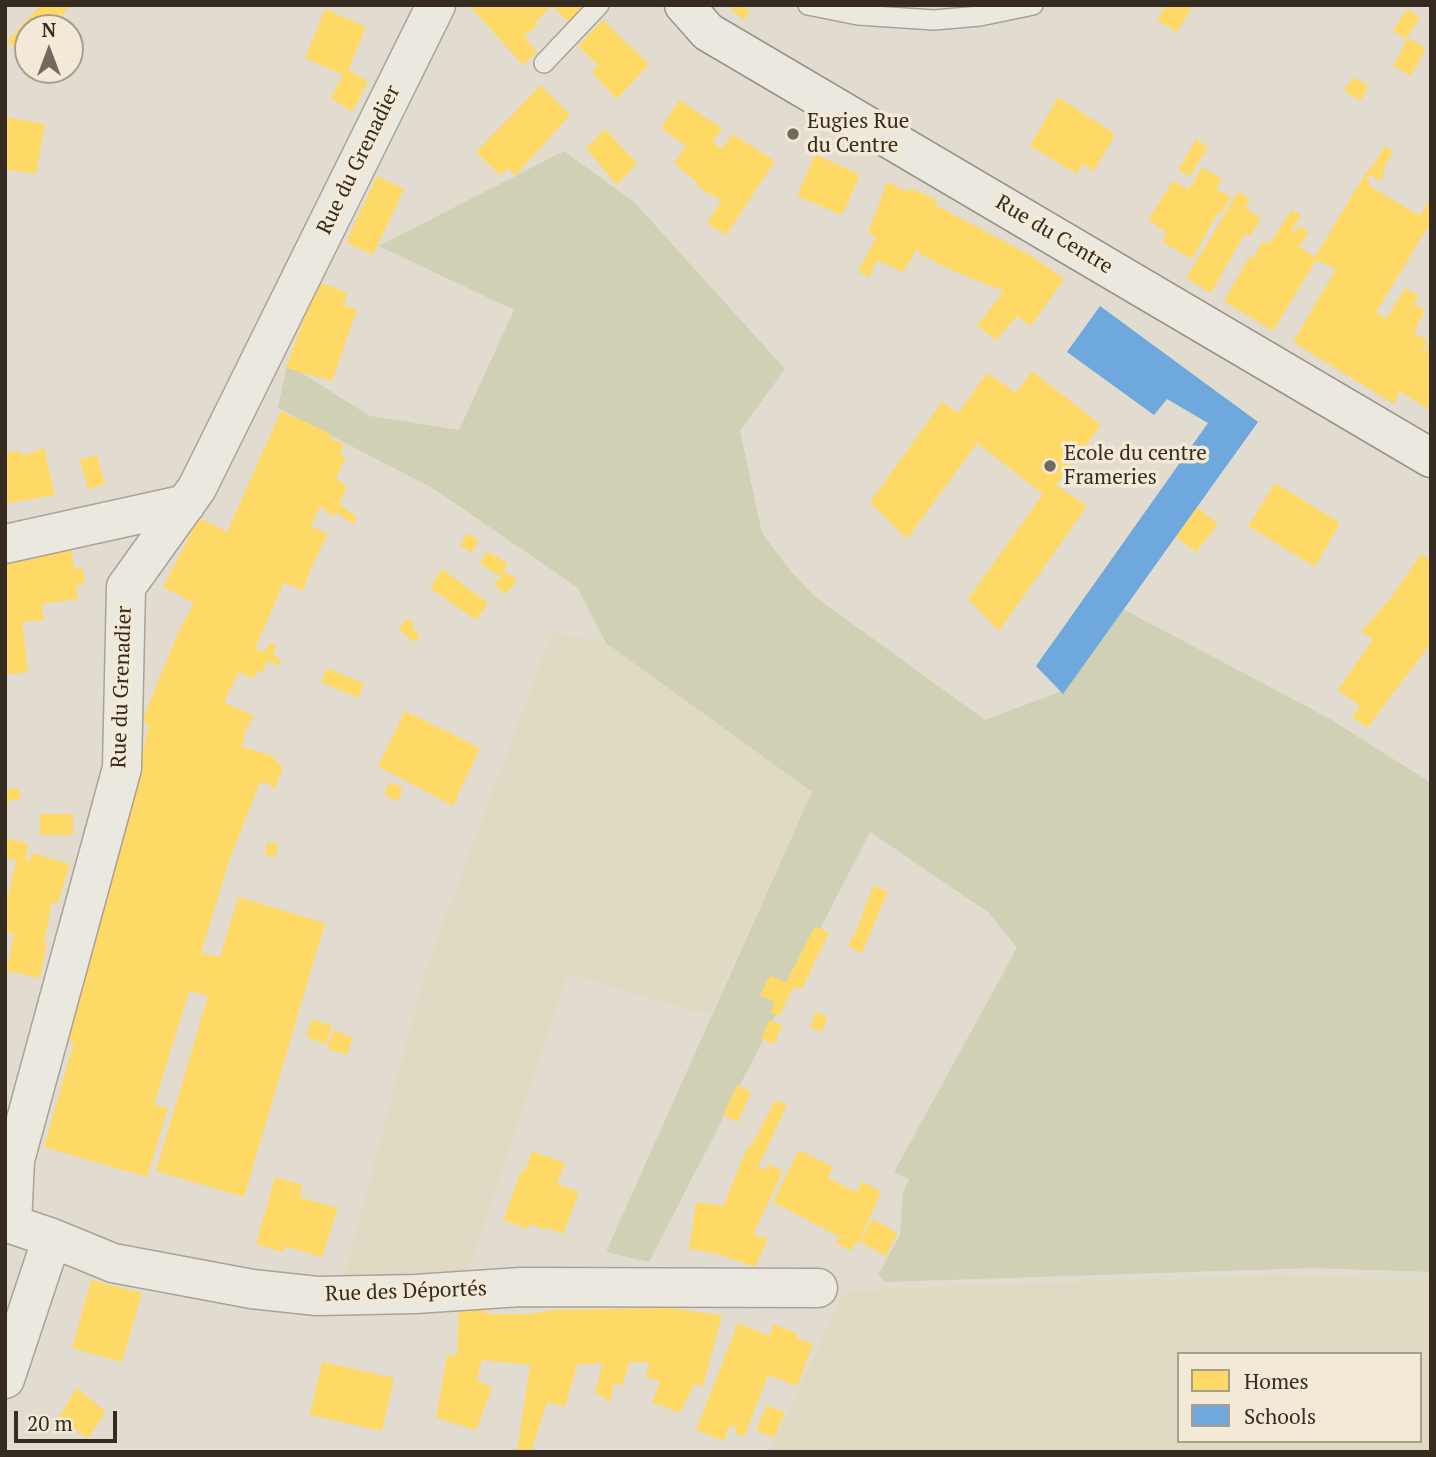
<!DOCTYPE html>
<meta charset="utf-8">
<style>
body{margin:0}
#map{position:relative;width:1436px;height:1457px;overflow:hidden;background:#e2dcd0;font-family:"PT Serif",serif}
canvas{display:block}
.frame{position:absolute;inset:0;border:7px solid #362b21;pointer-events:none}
.legend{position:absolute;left:1177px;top:1352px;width:245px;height:91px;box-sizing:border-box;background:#f2ead7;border:2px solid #a79e8e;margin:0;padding:9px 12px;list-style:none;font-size:21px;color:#362b21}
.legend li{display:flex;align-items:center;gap:14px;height:35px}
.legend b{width:35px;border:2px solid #a79e8e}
.north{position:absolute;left:14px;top:14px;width:70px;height:70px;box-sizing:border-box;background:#f2ead7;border:2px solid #a79e8e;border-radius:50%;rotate:0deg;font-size:19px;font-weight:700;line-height:28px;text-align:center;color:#362b21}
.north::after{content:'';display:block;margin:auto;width:24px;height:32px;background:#72695e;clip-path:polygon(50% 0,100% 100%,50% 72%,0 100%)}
.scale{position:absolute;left:14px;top:1411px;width:103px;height:32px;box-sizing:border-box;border:4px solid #362b21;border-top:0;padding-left:9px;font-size:21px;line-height:24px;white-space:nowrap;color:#362b21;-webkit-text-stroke:5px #f2ead7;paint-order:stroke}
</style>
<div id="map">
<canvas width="1436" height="1457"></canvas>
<div class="frame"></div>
<ul class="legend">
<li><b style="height:19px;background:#ffd966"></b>Homes</li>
<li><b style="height:19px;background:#6fa8dc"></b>Schools</li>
</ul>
<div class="north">N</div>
<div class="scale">20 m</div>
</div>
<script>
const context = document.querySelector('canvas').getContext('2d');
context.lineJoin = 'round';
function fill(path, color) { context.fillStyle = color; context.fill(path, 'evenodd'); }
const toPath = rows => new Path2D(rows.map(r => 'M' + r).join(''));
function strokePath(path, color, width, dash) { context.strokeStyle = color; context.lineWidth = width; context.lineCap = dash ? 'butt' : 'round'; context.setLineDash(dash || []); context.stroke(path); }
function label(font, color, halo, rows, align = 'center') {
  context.font = font + ' "PT Serif",serif'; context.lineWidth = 7; context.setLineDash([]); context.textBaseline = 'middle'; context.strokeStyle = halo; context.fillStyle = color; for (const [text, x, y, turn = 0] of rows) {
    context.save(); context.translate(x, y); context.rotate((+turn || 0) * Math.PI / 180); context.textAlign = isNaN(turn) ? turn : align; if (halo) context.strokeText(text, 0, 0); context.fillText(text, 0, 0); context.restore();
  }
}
const farmland = toPath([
 [552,632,606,643,812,792,709,1015,568,974,468,1270,344,1277,426,969],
 [1279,1275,1431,1281,1431,1452,770,1452,840,1299,851,1291,1002,1284],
 [1179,1354,1420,1354,1420,1441,1179,1441]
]);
const green = toPath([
 [564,151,635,203,785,369,740,431,762,533,789,569,814,596,985,720,1062,691,1123,609,1330,719,1431,783,1431,1272,1313,1268,885,1282,878,1275,900,1235,903,1193,909,1179,894,1172,1017,948,988,912,870,832,649,1262,606,1252,812,792,606,643,577,587,434,489,278,408,287,364,370,416,459,430,514,310,379,246]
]);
const homes = toPath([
 [41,5,67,5,69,8,49,28,28,28,28,50,23,56,7,41],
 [469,5,587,5,569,23,552,6,535,22,538,25,524,36,537,52,523,65],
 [735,5,741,5,750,12,744,20,731,10],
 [1166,5,1193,5,1177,32,1157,20],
 [325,9,366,27,348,70,368,81,352,112,331,98,343,75,305,58],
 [1407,9,1420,17,1406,39,1393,31],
 [603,20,649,64,617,99,592,73,598,65,578,46],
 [1408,38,1426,48,1411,76,1393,66],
 [1353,77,1369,86,1361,101,1344,91],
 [541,85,570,115,515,176,508,168,500,175,476,152],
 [1058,97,1115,134,1094,171,1082,164,1077,174,1030,146],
 [679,100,722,128,713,142,721,149,733,134,775,161,726,235,707,223,721,201,696,185,698,183,674,163,686,146,661,128],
 [5,117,45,124,36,174,5,169],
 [605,129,637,163,617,185,586,148],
 [1196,139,1208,147,1190,176,1178,170],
 [1385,146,1393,151,1382,172,1385,174,1380,181,1370,175,1367,179,1370,181,1368,185,1420,216,1431,196,1431,222,1376,312,1386,319,1405,288,1419,296,1414,304,1425,310,1414,333,1428,341,1422,351,1424,352,1431,341,1431,411,1400,391,1394,404,1293,342,1336,269,1316,260,1273,331,1224,301,1249,257,1252,259,1263,241,1269,244,1292,210,1301,215,1292,230,1295,232,1299,226,1309,232,1299,247,1315,257,1367,171,1368,172],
 [815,154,860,175,842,215,797,196],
 [1202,167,1222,179,1216,189,1231,197,1220,215,1218,212,1192,259,1162,242,1167,233,1148,220,1173,181,1189,190],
 [377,176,404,189,373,255,346,242],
 [887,182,908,192,910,188,937,200,935,205,1030,255,1064,279,1031,326,1017,316,996,340,977,326,1004,291,951,270,920,254,917,249,903,272,877,260,869,277,858,272,876,237,868,233],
 [1238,192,1250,199,1245,208,1261,218,1250,236,1245,233,1211,293,1186,278],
 [320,282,347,293,344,305,357,310,332,381,286,368,312,296,315,297],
 [1032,371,1101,425,1056,485,1087,506,999,631,968,599,1043,494,977,443,907,539,870,502,942,402,958,413,987,373,1016,393],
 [281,411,331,434,329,437,344,445,340,454,346,457,336,478,347,487,339,504,357,517,353,524,336,512,334,517,320,506,311,526,328,534,310,570,303,591,284,582,255,648,264,652,270,643,276,645,273,655,281,660,279,665,268,661,262,673,257,670,254,679,239,672,224,702,254,716,245,731,242,747,271,755,283,768,274,790,269,784,260,782,230,858,201,953,220,957,238,897,325,923,244,1197,156,1171,208,996,189,991,154,1105,168,1108,147,1177,44,1147,74,1042,67,1041,133,795,149,724,142,721,178,633,194,603,163,587,199,518,227,532],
 [44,448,55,495,5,504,5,453,21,451,21,456],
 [97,455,105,484,88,489,80,460],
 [1275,483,1340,523,1315,567,1248,526],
 [1197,507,1218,524,1196,552,1176,537],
 [467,533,479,540,471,553,460,545],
 [72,550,74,569,83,568,85,584,76,585,78,599,42,604,44,620,22,622,28,672,5,675,5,558],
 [487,551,508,563,500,576,480,564],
 [1421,554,1431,561,1431,643,1367,728,1352,717,1360,706,1338,690,1373,639,1361,632,1392,596],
 [442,569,488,603,476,620,430,588],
 [505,571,517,580,506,594,494,585],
 [408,618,415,624,412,627,420,636,414,642,398,629],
 [327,668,364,684,358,698,321,682],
 [405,711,480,748,453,806,378,766],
 [389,782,403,788,398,801,384,795],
 [18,787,21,798,5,803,5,791],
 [40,814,73,814,73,835,40,835],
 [5,838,28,843,26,860,30,861,32,853,70,864,58,903,52,902,44,942,47,943,40,978,6,971,14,934,5,931,5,910,16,860,5,858],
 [266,843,277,843,277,856,265,855],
 [873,886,888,891,862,953,848,946,852,936,854,937],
 [815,926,829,933,801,990,794,987,779,1016,770,1012,775,1002,760,995,770,975,786,983],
 [816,1012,828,1017,822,1032,810,1027],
 [312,1019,332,1026,326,1044,306,1037],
 [769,1020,782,1025,774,1044,761,1039],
 [334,1030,353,1038,346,1055,327,1048],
 [737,1085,751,1092,738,1122,723,1115],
 [775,1100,787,1105,758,1167,765,1170,768,1164,783,1171,753,1234,768,1239,755,1267,715,1253,689,1249,696,1202,723,1206,748,1146,752,1145],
 [799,1150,833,1167,828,1178,856,1192,862,1181,881,1192,858,1244,855,1242,851,1251,835,1242,840,1237,773,1202],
 [532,1151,565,1163,557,1184,579,1192,563,1234,546,1227,545,1230,530,1224,528,1229,503,1220,521,1171,525,1172],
 [275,1177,303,1185,299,1197,338,1208,322,1257,285,1246,283,1252,256,1244],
 [872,1219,898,1233,886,1256,860,1242],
 [91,1280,142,1293,122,1362,72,1348],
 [459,1308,486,1310,486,1314,530,1314,553,1310,669,1308,722,1315,703,1387,695,1383,680,1413,652,1402,660,1382,646,1377,649,1362,630,1362,622,1386,614,1383,610,1402,595,1392,603,1363,577,1365,565,1407,547,1402,531,1452,517,1452,530,1365,482,1360,477,1380,492,1388,476,1430,436,1418,447,1355,457,1356],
 [738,1323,769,1336,774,1324,798,1334,796,1338,813,1344,797,1386,768,1375,744,1437,735,1433,737,1428,730,1425,724,1441,696,1430],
 [322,1362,394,1378,382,1431,310,1415],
 [77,1388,106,1412,88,1438,58,1418],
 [767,1405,785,1413,774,1438,756,1430]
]);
const schools = toPath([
 [1100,306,1258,422,1063,694,1036,666,1208,423,1167,399,1154,415,1067,352]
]);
const lane = toPath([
 [808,5,858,15,934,20,980,16,1033,5],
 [544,63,599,5]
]);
const street = toPath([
 [5,544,186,504],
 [5,1222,52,1238,113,1263,252,1289,317,1296,415,1294,521,1287,818,1288],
 [12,1224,15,1160,122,768,126,587,197,488,436,5],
 [5,1379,52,1238]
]);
const secondary = toPath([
 [684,5,708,32,1431,458]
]);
const markers = [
 [793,134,7,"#72695e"],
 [1050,466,7,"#72695e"]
];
const poiNames = [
 ["Eugies Rue",807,122],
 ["du Centre",807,146],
 ["Ecole du centre",1064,454],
 ["Frameries",1064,478]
];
const streetNames = [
 ["Rue du Grenadier",359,160,-64],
 ["Rue du Centre",1054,235,31],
 ["Rue du Grenadier",122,687,-88],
 ["Rue des Déportés",406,1292,-2]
];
fill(farmland, '#e0dac2');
fill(green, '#d0d0b4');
fill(homes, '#ffd966');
fill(schools, '#6fa8dc');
strokePath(lane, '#a8a298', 22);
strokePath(street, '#a8a298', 41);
strokePath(secondary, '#979188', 41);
strokePath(lane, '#ebe8e0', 19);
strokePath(street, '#ebe8e0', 38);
strokePath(secondary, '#ebe8e0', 38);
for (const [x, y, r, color] of markers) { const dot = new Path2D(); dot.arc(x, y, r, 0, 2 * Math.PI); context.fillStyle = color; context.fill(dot); strokePath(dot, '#f2ead7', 2.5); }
label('21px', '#362b21', '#f2ead7', poiNames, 'left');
label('21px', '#362b21', '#f2ead7', streetNames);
</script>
